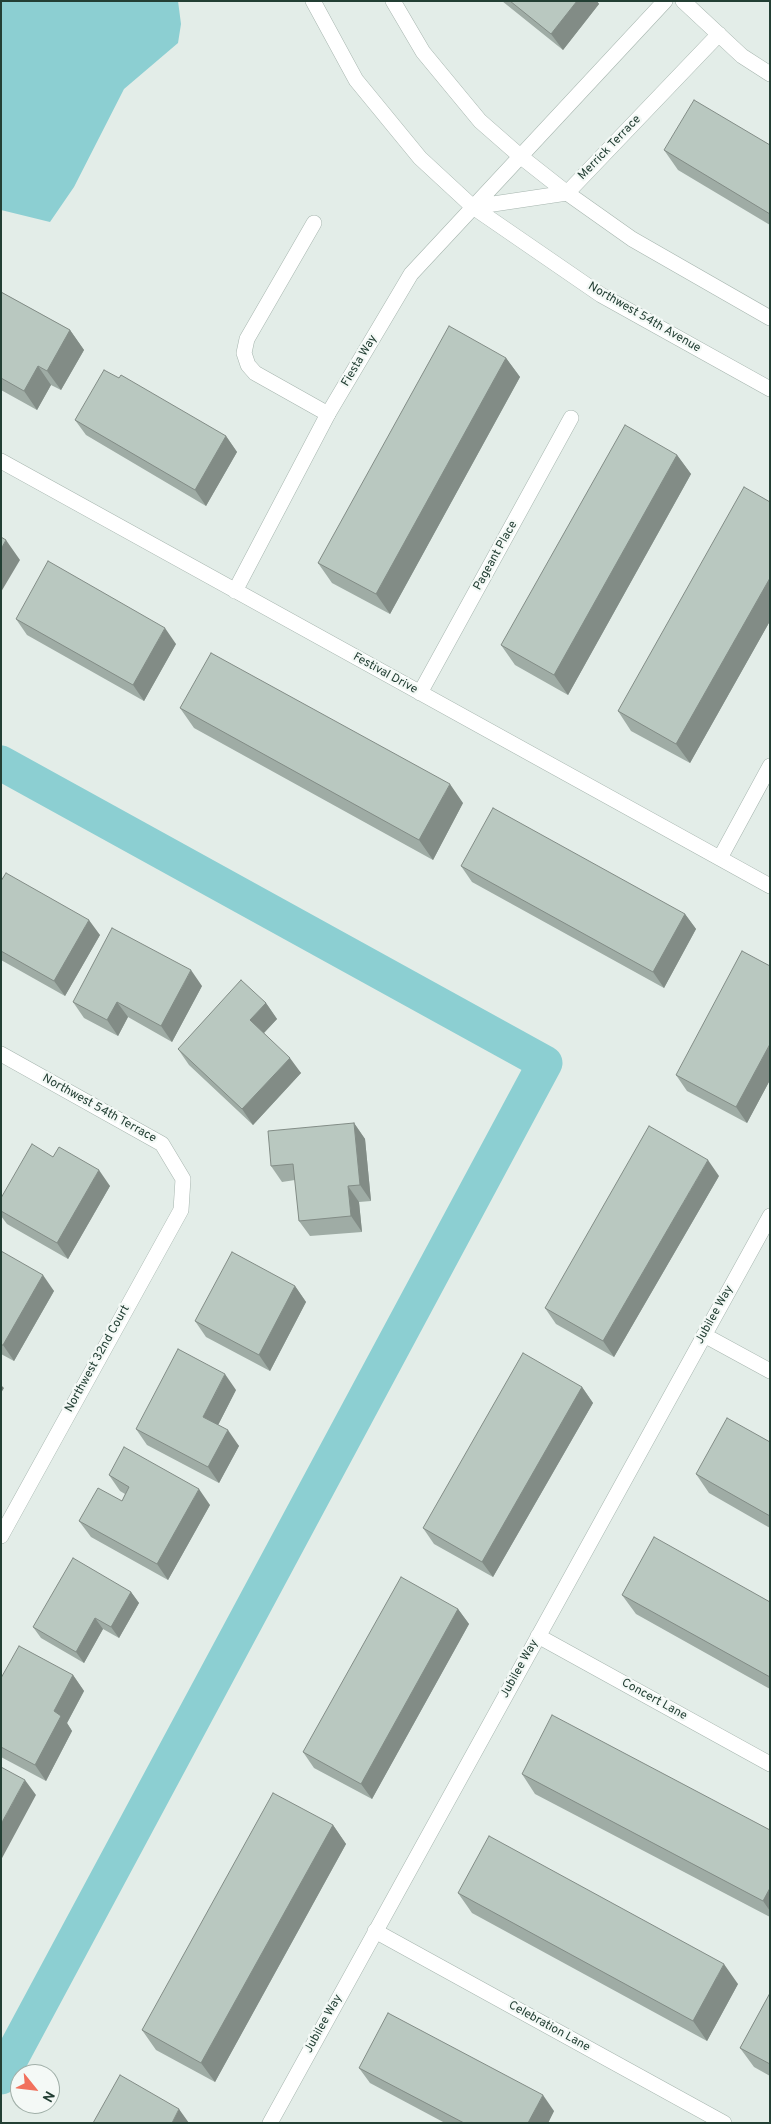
<!DOCTYPE html>
<style>
body{margin:0}
#map{position:relative;width:771px;height:2124px;overflow:hidden;background:#e3ede8;font-family:Overpass,sans-serif}
canvas{display:block}
.frame{position:absolute;inset:0;border:2px solid #233f34;pointer-events:none}
.north{position:absolute;left:10px;top:2064px;width:50px;height:50px;box-sizing:border-box;background:#f4f9f6;border:1px solid #a0afa8;border-radius:50%;rotate:119deg;font-size:14px;font-weight:700;line-height:20px;text-align:center;color:#233f34}
.north::after{content:'';display:block;margin:auto;width:18px;height:22px;background:#f1715d;clip-path:polygon(50% 0,100% 100%,50% 72%,0 100%)}
</style>
<div id="map">
<canvas width="771" height="2124"></canvas>
<div class="frame"></div>
<div class="north">N</div>
</div>
<script>
const context = document.querySelector('canvas').getContext('2d');
context.lineJoin = 'round';
function fill(path, color) { context.fillStyle = color; context.fill(path, 'evenodd'); }
const toPath = rows => new Path2D(rows.map(r => 'M' + r).join(''));
function strokePath(path, color, width, dash) { context.strokeStyle = color; context.lineWidth = width; context.lineCap = dash ? 'butt' : 'round'; context.setLineDash(dash || []); context.stroke(path); }
function label(font, color, halo, rows, align = 'center') {
  context.font = font + ' Overpass,sans-serif'; context.lineWidth = 4.5; context.setLineDash([]); context.textBaseline = 'middle'; context.strokeStyle = halo; context.fillStyle = color; for (const [text, x, y, turn = 0] of rows) {
    context.save(); context.translate(x, y); context.rotate((+turn || 0) * Math.PI / 180); context.textAlign = isNaN(turn) ? turn : align; if (halo) context.strokeText(text, 0, 0); context.fillText(text, 0, 0); context.restore();
  }
}
const water = toPath([
 [1,1,178,1,181,24,178,43,124,89,74,187,50,222,1,210]
]);
const canal = toPath([
 [1,763,545,1063,1,2077]
]);
const service = toPath([
 [314,223,247,339,244,353,248,365,255,373,328,414]
]);
const minor = toPath([
 [683,1,742,56,770,74],
 [473,207,567,193,719,34],
 [1,461,770,886],
 [235,591,328,414,411,274,665,1],
 [420,693,571,418],
 [720,858,770,766],
 [1,1054,162,1144,183,1179,181,1210,1,1536],
 [704,1335,770,1371],
 [538,1636,770,1764],
 [375,1931,724,2123],
 [270,2123,770,1216]
]);
const tertiary = toPath([
 [313,1,356,80,420,158,473,207,601,295,770,389],
 [393,1,423,52,480,121,520,156,567,193,632,239,770,318]
]);
const wall = toPath([
 [502,1,597,1,599,4,563,50],
 [770,145,770,225,678,170,664,150],
 [1,292,70,330,84,350,61,390,51,385,37,410,1,390],
 [506,358,520,377,390,614,332,583,318,563],
 [119,378,226,436,237,452,206,506,86,435,75,420],
 [677,455,691,474,568,695,515,665,501,645],
 [770,502,770,621,690,763,631,731,618,711],
 [16,619,176,644,144,701,27,635],
 [180,708,463,803,433,860,194,728],
 [461,866,685,914,696,929,664,988,472,882],
 [1,881,100,935,65,996,1,960],
 [770,966,770,1080,747,1123,687,1091,676,1075],
 [202,986,172,1042,128,1017,118,1036,84,1018,73,1002],
 [266,1003,277,1019,264,1033,301,1073,253,1125,189,1065,178,1049],
 [354,1123,365,1139,371,1201,359,1202,362,1232,310,1236,299,1221,295,1180,282,1182,271,1166],
 [53,1157,110,1186,68,1259,7,1224,1,1216,1,1198],
 [719,1176,614,1357,556,1324,545,1308],
 [1,1251,54,1291,14,1361,1,1354],
 [295,1286,306,1302,270,1371,206,1337,195,1321],
 [582,1387,593,1403,493,1577,434,1544,423,1528],
 [236,1390,218,1425,239,1446,219,1483,147,1445,136,1429],
 [770,1442,770,1528,709,1493,696,1474],
 [109,1475,210,1505,168,1580,91,1537,79,1521,122,1501,125,1494,120,1491],
 [131,1592,139,1603,119,1638,103,1629,84,1663,41,1638,33,1627],
 [622,1595,770,1602,770,1689,636,1614],
 [458,1609,469,1624,372,1799,314,1768,303,1752],
 [73,1675,84,1691,67,1723,72,1731,46,1781,1,1757,1,1678],
 [522,1774,770,1830,770,1917,535,1794],
 [333,1825,346,1844,215,2082,156,2050,142,2030],
 [458,1893,738,1984,707,2041,472,1913],
 [770,1993,770,2076,754,2067,740,2048],
 [359,2068,554,2111,548,2123,445,2123,370,2083]
]);
const shadedWall = toPath([
 [577,1,597,1,599,4,563,50,551,34],
 [70,330,84,350,61,390,47,371],
 [506,358,520,377,390,614,376,594],
 [38,366,51,385,37,410,24,391],
 [226,436,237,452,206,506,195,490],
 [677,455,691,474,568,695,554,675],
 [6,540,20,560,1,592,1,549],
 [770,578,770,621,690,763,676,744],
 [165,628,176,644,144,701,133,685],
 [450,784,463,803,433,860,419,840],
 [685,914,696,929,664,988,653,972],
 [89,920,100,935,65,996,54,981],
 [191,970,202,986,172,1042,161,1026],
 [117,1002,128,1017,118,1036,107,1020],
 [266,1003,277,1019,261,1036,250,1020],
 [770,1044,770,1080,747,1123,736,1107],
 [290,1058,301,1073,253,1125,242,1109],
 [354,1123,365,1139,371,1201,360,1185],
 [708,1160,719,1176,614,1357,603,1341],
 [99,1170,110,1186,68,1259,57,1243],
 [348,1186,359,1202,362,1232,351,1216],
 [43,1275,54,1291,14,1361,3,1345],
 [295,1286,306,1302,270,1371,259,1355],
 [225,1374,236,1390,214,1433,203,1417],
 [1,1385,4,1388,1,1393],
 [582,1387,593,1403,493,1577,482,1562],
 [228,1430,239,1446,219,1483,208,1467],
 [199,1489,210,1505,168,1580,157,1564],
 [131,1592,139,1603,119,1638,111,1627],
 [458,1609,469,1624,372,1799,361,1784],
 [95,1618,103,1629,84,1663,76,1652],
 [73,1675,84,1691,67,1723,72,1731,46,1781,35,1765,54,1711],
 [25,1780,36,1795,1,1860,1,1824],
 [333,1825,346,1844,215,2082,201,2063],
 [770,1888,770,1911,763,1901],
 [724,1964,738,1984,707,2041,693,2021],
 [543,2095,554,2111,548,2123,528,2123],
 [179,2109,189,2123,172,2123]
]);
const building = toPath([
 [510,1,577,1,551,34,510,1],
 [694,100,770,145,770,214,664,150,694,100],
 [1,292,70,330,47,371,38,366,24,391,1,378,1,292],
 [449,326,506,358,376,594,318,563,449,326],
 [104,370,119,378,121,375,226,436,195,490,75,420,104,370],
 [625,425,677,455,554,675,501,645,625,425],
 [744,487,770,502,770,578,676,744,618,711,744,487],
 [1,537,6,540,1,549,1,537],
 [48,561,165,628,133,685,16,619,48,561],
 [211,653,450,784,419,840,180,708,211,653],
 [493,808,685,914,653,972,461,866,493,808],
 [6,873,89,920,54,981,1,951,1,881,6,873],
 [112,928,191,970,161,1026,117,1002,107,1020,73,1002,112,928],
 [742,951,770,966,770,1044,736,1107,676,1075,742,951],
 [241,980,266,1003,250,1020,290,1058,242,1109,178,1049,241,980],
 [354,1123,360,1185,348,1186,351,1216,299,1221,293,1164,271,1166,268,1131,354,1123],
 [649,1126,708,1160,603,1341,545,1308,649,1126],
 [32,1144,53,1157,59,1147,99,1170,57,1243,1,1211,1,1198,32,1144],
 [1,1251,43,1275,3,1345,1,1345,1,1251],
 [232,1252,295,1286,259,1355,195,1321,232,1252],
 [178,1349,225,1374,203,1417,228,1430,208,1467,136,1429,178,1349],
 [523,1353,582,1387,482,1562,423,1528,523,1353],
 [727,1418,770,1442,770,1516,696,1474,727,1418],
 [124,1447,199,1489,157,1564,79,1521,98,1488,122,1501,129,1487,109,1475,124,1447],
 [654,1537,770,1602,770,1677,622,1595,654,1537],
 [73,1558,131,1592,111,1627,95,1618,76,1652,33,1627,73,1558],
 [401,1577,458,1609,361,1784,303,1752,401,1577],
 [19,1646,73,1675,54,1711,61,1716,35,1765,1,1747,1,1678,19,1646],
 [552,1715,770,1830,770,1888,763,1901,522,1774,552,1715],
 [1,1767,25,1780,1,1824,1,1767],
 [273,1793,333,1825,201,2063,142,2030,273,1793],
 [489,1836,724,1964,693,2021,458,1893,489,1836],
 [770,1993,770,2064,740,2048,770,1993],
 [388,2013,543,2095,528,2123,464,2123,359,2068,388,2013],
 [120,2075,179,2109,172,2123,93,2123,120,2075]
]);
const streetNames = [
 ["Merrick Terrace",610,148,-46],
 ["Northwest 54th Avenue",644,318,30],
 ["Fiesta Way",360,361,-59],
 ["Pageant Place",496,556,-61],
 ["Festival Drive",385,674,29],
 ["Northwest 54th Terrace",99,1109,29],
 ["Jubilee Way",715,1315,-61],
 ["Northwest 32nd Court",98,1359,-61],
 ["Jubilee Way",520,1669,-61],
 ["Concert Lane",654,1700,29],
 ["Jubilee Way",324,2024,-61],
 ["Celebration Lane",549,2027,29]
];
fill(water, '#8ccfd2');
strokePath(canal, '#8ccfd2', 35);
strokePath(service, '#a6b5ae', 16);
strokePath(minor, '#a6b5ae', 16);
strokePath(tertiary, '#a6b5ae', 16);
strokePath(service, '#fff', 15);
strokePath(minor, '#fff', 15);
strokePath(tertiary, '#fff', 15);
fill(wall, '#9faca5');
fill(shadedWall, '#828c86');
fill(building, '#b9c8c0');
strokePath(building, '#828c86', 1);
label('12px', '#233f34', '#f4f9f6', streetNames);
</script>
